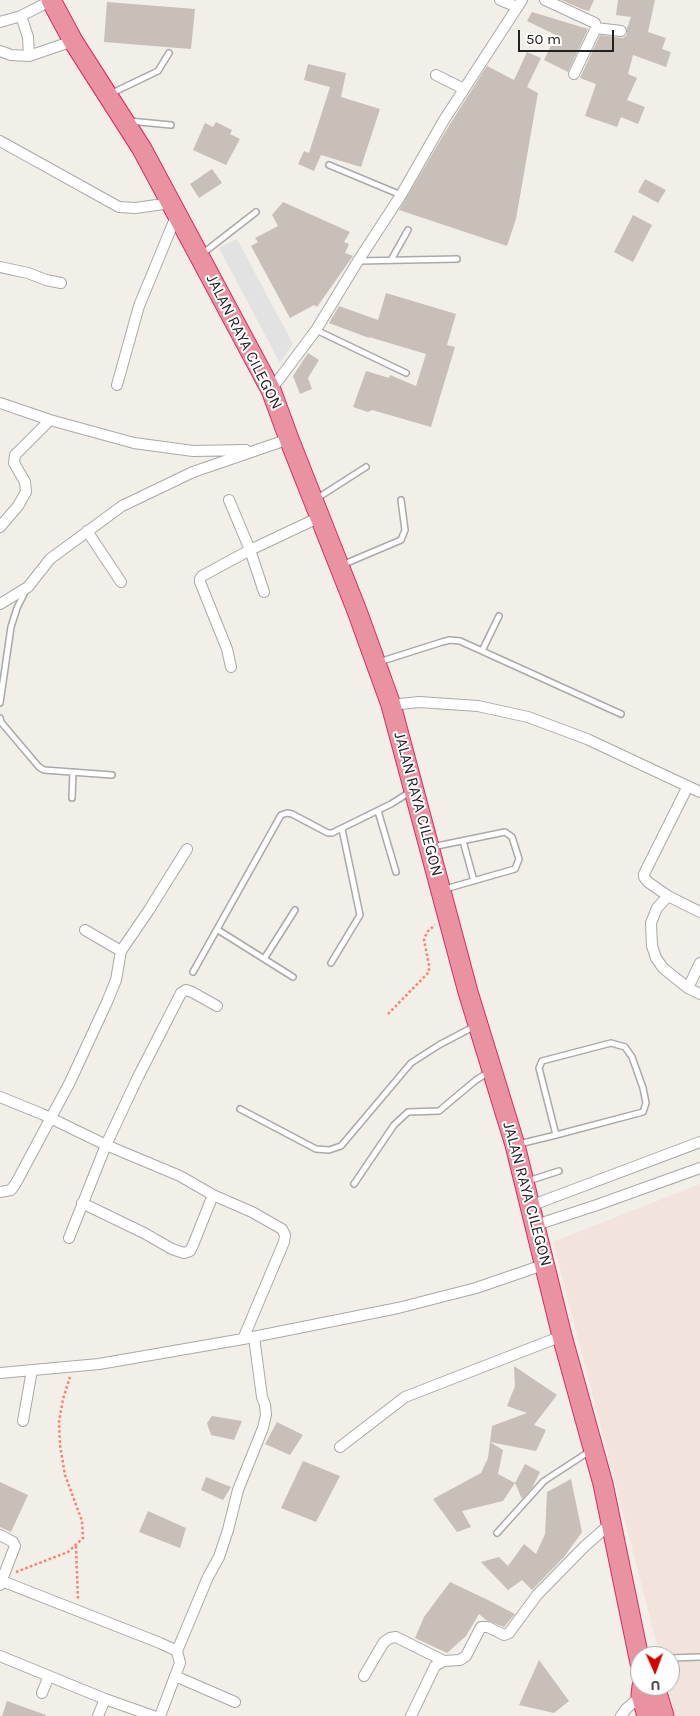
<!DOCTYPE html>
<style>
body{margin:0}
#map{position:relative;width:700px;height:1716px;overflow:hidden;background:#f2efe9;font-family:Karla,sans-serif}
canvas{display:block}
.north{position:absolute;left:630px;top:1646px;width:50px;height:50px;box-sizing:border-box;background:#fff;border:1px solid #a7a7a7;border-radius:50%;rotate:178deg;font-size:14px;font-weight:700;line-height:20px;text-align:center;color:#222}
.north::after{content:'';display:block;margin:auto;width:18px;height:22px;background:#d40000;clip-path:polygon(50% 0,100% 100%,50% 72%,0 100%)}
.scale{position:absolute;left:518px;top:30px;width:96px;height:22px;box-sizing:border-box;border:2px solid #222;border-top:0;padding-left:6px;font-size:15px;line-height:18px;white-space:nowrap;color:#222;-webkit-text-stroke:4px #fff;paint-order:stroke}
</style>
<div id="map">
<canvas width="700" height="1716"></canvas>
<div class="north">U</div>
<div class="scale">50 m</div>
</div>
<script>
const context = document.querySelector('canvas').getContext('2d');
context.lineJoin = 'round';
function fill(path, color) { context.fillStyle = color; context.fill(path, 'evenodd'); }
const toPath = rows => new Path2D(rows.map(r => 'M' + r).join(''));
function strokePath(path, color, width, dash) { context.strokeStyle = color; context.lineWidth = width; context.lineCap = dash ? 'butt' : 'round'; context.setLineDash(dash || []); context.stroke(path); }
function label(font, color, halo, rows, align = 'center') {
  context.font = font + ' Karla,sans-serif'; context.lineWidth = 4; context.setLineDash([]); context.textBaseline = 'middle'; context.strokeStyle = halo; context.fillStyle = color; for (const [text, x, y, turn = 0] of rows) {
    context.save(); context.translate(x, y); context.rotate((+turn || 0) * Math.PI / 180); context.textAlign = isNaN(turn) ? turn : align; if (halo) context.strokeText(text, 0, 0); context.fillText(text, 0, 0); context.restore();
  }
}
const military = toPath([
 [700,1184,700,1716,675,1716,668,1686,670,1686,670,1656,660,1656,553,1242]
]);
const parking = toPath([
 [237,239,293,344,280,363,219,248]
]);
const building = toPath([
 [561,0,594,0,589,11,582,9],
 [618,0,655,0,648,32,666,38,662,49,671,52,666,67,633,55,628,74,637,78,627,100,645,107,638,124,621,117,617,127,585,116,596,84,580,78,600,35,623,38,627,35,627,28,631,17,616,15],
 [107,2,195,9,191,49,104,42],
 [532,12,588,29,568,72,544,60,556,35,527,21],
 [527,52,541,58,527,87,538,93,516,219,507,246,399,210,450,124,487,66,514,80],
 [308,64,346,73,341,97,380,109,361,167,321,155,314,171,298,164,304,151,309,153,330,87,304,80],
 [216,122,232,130,230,134,240,139,226,165,193,150,205,123,213,127],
 [212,169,222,183,199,198,190,184],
 [645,179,666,190,658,203,638,192],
 [283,202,350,232,344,242,349,244,345,253,353,256,317,307,314,305,290,318,251,246,258,242,255,238,278,226,272,215],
 [633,215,652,225,633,262,614,252],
 [386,293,456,314,447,345,455,347,431,427,379,412,372,410,368,412,353,407,366,371,389,378,390,375,416,386,426,354,369,337,369,338,329,323,339,306,378,320],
 [308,353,319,360,308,378,312,389,300,394,293,376],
 [514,1366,557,1395,534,1425,546,1430,536,1451,490,1442,492,1426,527,1413,507,1406,515,1386],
 [212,1416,242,1421,234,1440,211,1435,207,1423],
 [277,1422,303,1435,290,1455,265,1444],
 [490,1442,503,1450,498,1474,515,1483,503,1501,462,1511,471,1527,457,1532,433,1499,481,1473,488,1458],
 [303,1461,340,1476,316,1522,281,1508],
 [525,1464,540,1472,532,1488,522,1499,515,1483],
 [206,1477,231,1487,223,1500,201,1490],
 [571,1479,582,1532,564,1557,532,1590,522,1580,508,1590,481,1562,499,1557,508,1566,524,1544,536,1554,545,1534,547,1492],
 [0,1482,28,1495,11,1532,0,1527],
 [148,1511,186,1528,180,1548,139,1532],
 [450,1582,488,1600,515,1614,504,1627,486,1620,479,1614,466,1636,447,1653,415,1638,424,1617],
 [539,1660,569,1701,554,1713,519,1705],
 [7,1701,46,1715,45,1716,2,1716]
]);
const path = toPath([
 [388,1014,429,972,429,965,424,940,427,932,435,925],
 [76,1546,78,1600],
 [16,1572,68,1552,83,1538,82,1521,65,1475,60,1445,59,1422,63,1399,70,1377]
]);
const lane = toPath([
 [110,94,158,71,169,53],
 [129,121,171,125],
 [329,165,401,195],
 [202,254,256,212],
 [391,260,408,230],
 [358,261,457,259],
 [316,330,406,373],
 [316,499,366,467],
 [342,565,401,540,405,530,401,500],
 [482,651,499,616],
 [379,662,442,642,450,640,460,641,621,714],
 [0,703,11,627,17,608,26,590],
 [0,718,1,722,39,767,44,770,112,775],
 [72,798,73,772],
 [378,811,396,872],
 [463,841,474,881],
 [432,847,505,832,512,837,519,859,515,869,445,889],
 [218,930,293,977],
 [264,959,295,910],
 [331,963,360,915,342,829],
 [193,972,281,815,287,813,292,814,328,833,332,833,391,804,410,792],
 [240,1109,316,1149,329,1150,341,1146,411,1063,439,1045,475,1026],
 [519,1144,556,1135,643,1112,646,1103,643,1088,632,1057,625,1047,611,1043,542,1061,539,1068,556,1135],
 [528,1181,559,1171],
 [354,1184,394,1125,408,1112,439,1111,476,1080,489,1072],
 [497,1533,544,1481,590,1451],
 [670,1658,700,1657]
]);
const street = toPath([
 [500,0,517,7],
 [545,0,595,23,596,28,574,74],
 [21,16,28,37,29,56],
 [0,22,21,16,52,0],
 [596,28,621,31],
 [0,51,11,55,29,56,73,41],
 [436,75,464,89],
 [0,141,119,207,135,208,171,203],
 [0,267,28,273,46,280,61,283],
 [117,385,139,306,177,214],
 [271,390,316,330,358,261,401,195,444,120,522,0],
 [0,403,50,420,134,443,193,451,246,450],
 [229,500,250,550,264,592],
 [0,527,18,506,26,492,25,482,14,463,15,455,50,420],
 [87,531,121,582],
 [0,604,28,587,50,559,122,506,193,472,289,439],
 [231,667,227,649,200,582,200,579,202,576,250,550,320,517],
 [391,705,419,702,478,706,528,717,587,739,700,792],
 [688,786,644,874,644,877,648,882,668,896,700,912],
 [668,896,657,908,651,923,652,946,656,958,663,968,688,988,700,994],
 [85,930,121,951],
 [688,988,700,963],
 [0,1097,42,1114,106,1145,180,1176,213,1195,252,1212,282,1229,285,1235,284,1242,243,1339],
 [0,1192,11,1190,16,1183,70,1082,107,1002,116,980,121,951,149,910,187,849],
 [82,1203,144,1233,172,1249,184,1253,190,1251,193,1245,213,1195],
 [530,1206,700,1142],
 [536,1225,597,1205,700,1168],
 [69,1238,106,1145,138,1077,181,993,186,990,192,992,217,1006],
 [0,1373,99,1364,243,1339,398,1308,476,1288,546,1264],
 [23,1421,32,1370],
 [340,1447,405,1397,562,1336],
 [0,1535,13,1542,15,1546,0,1585],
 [2,1581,160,1643,177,1651,180,1663,160,1716],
 [177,1651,208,1577,219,1557,228,1530,238,1490,263,1428,266,1415,265,1405,262,1397,254,1337],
 [0,1656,105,1699,153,1716],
 [175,1676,235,1702],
 [364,1676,384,1642,390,1638,396,1637,444,1661],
 [42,1693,49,1676],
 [98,1716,105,1699],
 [411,1716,435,1666,444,1661,460,1660,466,1656,481,1627,488,1627,504,1635,509,1633,537,1595,584,1547,611,1523],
 [621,1716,626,1709,643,1694]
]);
const highway = toPath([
 [51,0,73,41,142,149,271,390,289,439,357,611,391,705,468,992,515,1145,562,1336,603,1484,640,1663],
 [642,1686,641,1695,647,1716],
 [655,1686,664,1716]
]);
const streetNames = [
 ["JALAN RAYA CILEGON",244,342,63],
 ["JALAN RAYA CILEGON",418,804,75],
 ["JALAN RAYA CILEGON",527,1194,75]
];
fill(military, '#f3e3dd');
fill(parking, '#e2e2e2');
fill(building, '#c7bfb8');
strokePath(lane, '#a9a9a9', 8);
strokePath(street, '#a9a9a9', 12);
strokePath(highway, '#dc2a67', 21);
strokePath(path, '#fa8072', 2.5, [2.5, 2.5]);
strokePath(lane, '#fff', 5);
strokePath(street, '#fff', 10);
strokePath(highway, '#e892a2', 19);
label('16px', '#222', '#fff', streetNames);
</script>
